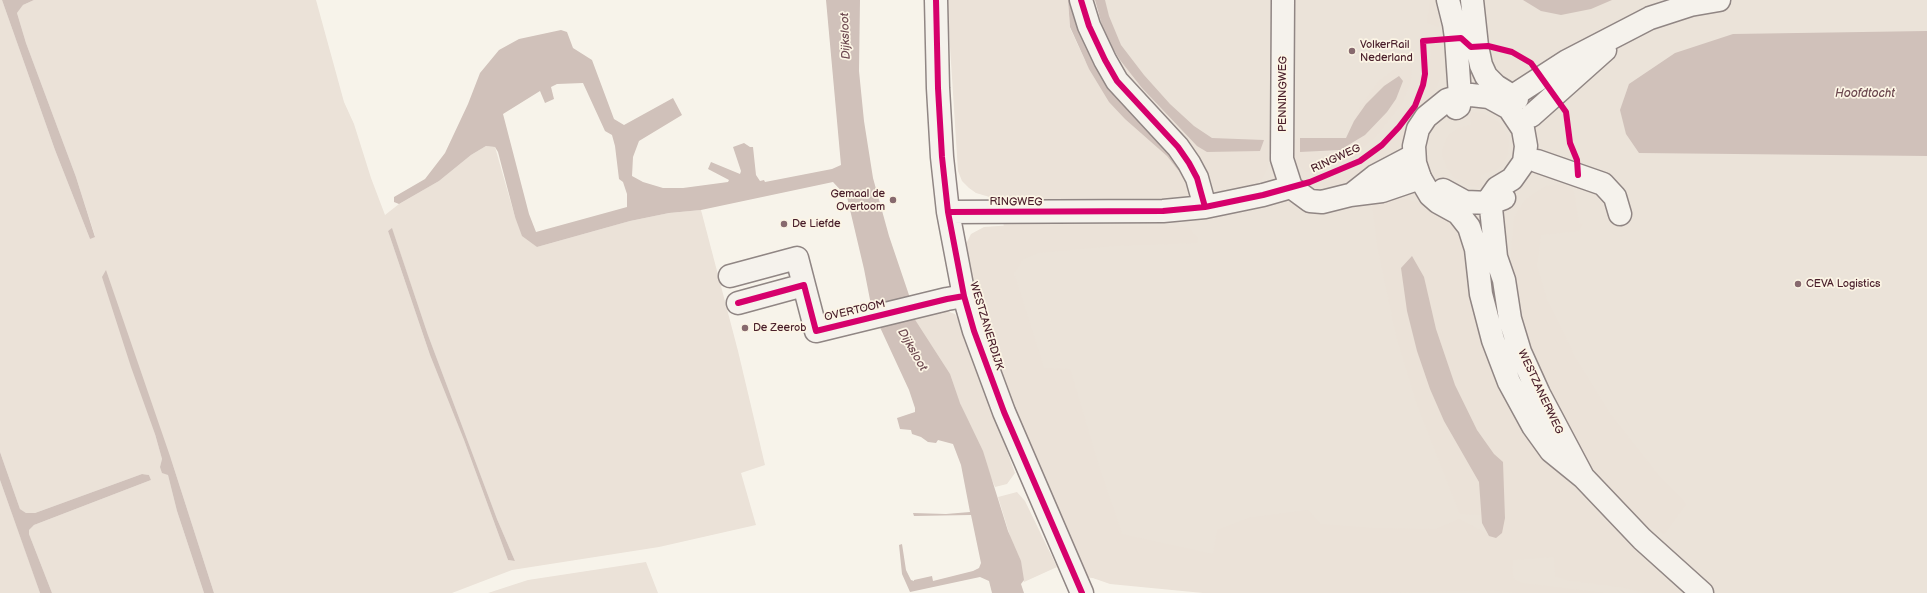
<!DOCTYPE html>
<style>
body{margin:0}
canvas{display:block;background:#f7f3ea}
</style>
<canvas width="1927" height="593"></canvas>
<script>
const context = document.querySelector('canvas').getContext('2d');
context.lineJoin = 'round';
function fill(path, color) { context.fillStyle = color; context.fill(path, 'evenodd'); }
const toPath = rows => new Path2D(rows.map(r => 'M' + r).join(''));
function strokePath(path, color, width, dash) { context.strokeStyle = color; context.lineWidth = width; context.lineCap = dash ? 'butt' : 'round'; context.setLineDash(dash || []); context.stroke(path); }
function label(font, color, halo, rows, align = 'center') {
  context.font = font + ' "Balsamiq Sans",sans-serif'; context.lineWidth = 3.5; context.setLineDash([]); context.textBaseline = 'middle'; context.strokeStyle = halo; context.fillStyle = color; for (const [text, x, y, turn = 0] of rows) {
    context.save(); context.translate(x, y); context.rotate((+turn || 0) * Math.PI / 180); context.textAlign = isNaN(turn) ? turn : align; if (halo) context.strokeText(text, 0, 0); context.fillText(text, 0, 0); context.restore();
  }
}
const built = toPath([
 [1103,0,1927,0,1927,593,1323,593,1078,577,995,184,1100,42]
]);
const green = toPath([
 [0,0,2,0,55,150,90,239,95,236,76,177,26,43,17,13,23,5,34,0,316,0,344,102,354,124,371,178,385,215,399,204,439,181,471,155,486,146,495,147,515,217,537,247,630,221,669,213,701,210,738,351,765,465,741,473,756,525,659,547,512,570,452,593,214,593,171,459,155,434,162,459,160,467,168,475,177,511,204,593,52,593,29,534,29,530,34,525,151,480,149,475,142,474,35,513,26,513,20,509,0,452],
 [392,229,428,335,497,519,515,561,508,560,464,440,430,355,388,231],
 [947,0,1068,0,1070,28,1089,69,1109,102,1125,119,1167,156,1178,170,1154,132,1129,111,1111,90,1079,31,1072,0,1171,146,1190,189,1189,193,1181,198,1015,200,993,198,976,193,969,188,962,181,958,171],
 [1085,0,1095,0,1098,12,1120,60,1142,88,1197,146,1207,152,1260,151,1264,140,1268,141,1268,131,1275,132,1274,148,1268,148,1268,167,1262,179,1253,184,1224,192,1217,190,1211,180,1205,182,1137,98],
 [1430,0,1438,0,1439,27,1427,23],
 [1440,44,1441,71,1438,84,1423,111,1392,157,1370,172,1345,184,1328,186,1318,185,1343,176,1368,162,1391,143,1411,121,1429,88,1431,45],
 [1412,64,1411,81,1402,103,1377,135,1356,153,1341,162,1306,172,1297,163,1294,155,1294,139,1300,138,1301,152,1328,152,1340,150,1365,135,1387,112,1366,104,1354,121,1359,109,1379,81,1394,70],
 [1470,112,1481,113,1494,119,1500,124,1509,140,1508,154,1504,162,1495,170,1481,175,1482,187,1467,185,1455,178,1446,166,1442,153,1446,140,1450,134,1459,128,1471,125],
 [1563,184,1574,192,1579,224,1583,223,1579,231,1541,235,1537,266,1547,300,1576,359,1610,414,1658,475,1686,504,1664,534,1638,520,1629,510,1574,446,1536,370,1515,292,1511,253,1514,218,1526,199,1546,186],
 [1395,197,1421,203,1444,217,1459,234,1471,260,1544,456,1600,517,1652,568,1681,593,1645,593,1625,588,1566,580,1555,576,1554,557,1513,560,1512,575,1515,580,1523,583,1605,593,1517,593,1490,590,1375,593,1203,593,1110,584,1090,577,1076,563,992,353,962,252,971,234,984,227,1026,224,1184,227,1189,228,1198,239,1197,243,1114,246,1038,253,1023,259,1014,273,1044,368,1070,369,1100,470,1122,534,1213,554,1217,530,1248,518,1308,510,1320,524,1372,528,1435,529,1459,519,1496,538,1503,462,1494,454,1477,430,1455,385,1436,329,1424,277,1401,268,1407,311,1417,351,1479,482,1482,515,1460,514,1417,404,1396,335,1377,244,1372,202],
 [935,307,955,314,962,327,1015,473,1007,484,995,487,960,403,912,315],
 [0,480,36,581,40,593,0,593],
 [1017,492,1025,501,1057,567,1024,582,998,497],
 [646,562,658,593,488,593,528,580]
]);
const water = toPath([
 [2,0,34,0,23,5,17,13,26,43,76,177,95,237,90,239,55,150],
 [826,0,860,0,859,71,864,121,873,178,889,236,910,298,912,315,950,374,960,403,983,451,1008,531,1021,561,1024,580,1021,584,1024,593,992,593,989,581,980,577,910,592,902,574,899,545,902,544,906,570,911,580,914,581,914,580,932,576,933,581,973,571,979,568,981,563,971,515,914,516,913,513,946,514,970,512,961,465,953,444,938,440,936,443,928,442,921,437,912,434,911,430,900,429,897,418,915,412,915,408,909,390,872,310,864,269,847,197,833,182,701,210,669,213,630,221,537,247,522,236,515,217,498,152,495,147,486,146,471,155,439,181,399,204,394,202,394,197,425,179,445,153,468,104,480,73,499,50,519,39,561,30,567,32,573,48,592,60,614,119,624,125,673,98,682,115,639,141,633,157,632,176,643,182,663,188,683,188,728,182,729,180,708,169,711,162,740,174,741,171,733,147,744,143,750,147,753,147,756,175,760,181,764,180,765,182,832,169,841,165],
 [583,83,605,131,612,135,615,146,619,179,623,182,627,194,627,207,536,232,529,214,503,114,540,91,545,103,554,99,551,87,557,84],
 [1068,0,1072,0,1079,31,1111,90,1129,111,1154,132,1187,172,1178,170,1167,156,1125,119,1109,102,1089,69,1070,27],
 [1095,0,1105,0,1109,16,1121,45,1144,75,1170,104,1194,126,1212,138,1264,140,1260,151,1207,152,1197,146,1142,88,1120,60,1105,36],
 [1523,0,1612,0,1591,9,1561,15,1541,11],
 [1927,31,1927,156,1639,153,1626,134,1620,110,1629,84,1675,53,1733,34],
 [1399,76,1403,81,1396,99,1387,112,1365,135,1340,150,1300,152,1300,138,1346,138,1354,121,1366,104,1384,86],
 [392,228,428,335,497,519,515,561,508,560,464,440,430,355,388,231],
 [1412,256,1424,277,1436,329,1455,385,1477,430,1494,454,1503,462,1505,518,1502,533,1496,538,1489,536,1482,523,1479,482,1444,421,1430,389,1417,351,1407,311,1401,268],
 [106,270,171,459,214,593,204,593,177,511,168,475,162,473,160,467,162,459,155,434,131,367,102,277],
 [0,452,20,509,26,513,35,513,142,474,149,475,151,480,34,525,29,530,29,534,52,593,40,593,0,480]
]);
const minor = toPath([
 [936,0,938,88,942,157,948,212,964,296,974,331,1004,412,1082,593],
 [1081,0,1089,26,1105,60,1117,81,1178,147,1189,163,1197,178,1205,207],
 [1283,0,1282,159,1291,187],
 [1537,161,1603,184,1615,197,1620,214],
 [1291,187,1310,201,1322,202,1350,195,1382,191,1420,178],
 [1351,195,1375,176,1413,156],
 [948,212,1163,211,1205,207,1263,195,1291,187],
 [730,276,797,258,804,285],
 [738,303,804,285,816,331,947,299,964,296]
]);
const major = toPath([
 [1448,0,1454,24,1456,38,1460,96,1459,106,1456,108],
 [1472,0,1477,46,1481,65,1486,76,1496,86,1517,99],
 [1502,103,1567,61,1650,18,1690,5,1719,0],
 [1531,116,1605,50],
 [1443,190,1465,202,1491,203,1504,198],
 [1583,477,1539,394,1520,352,1510,319,1504,280,1496,257,1490,198,1497,188,1512,179,1524,162,1526,146,1523,129,1509,108,1489,97,1471,95,1460,96,1447,100,1426,117,1418,129,1414,146,1415,163,1420,178,1430,195,1438,202,1458,213,1469,227,1476,249,1481,294,1493,340,1509,382,1533,426,1551,451,1583,477,1642,539,1702,593]
]);
const cycleway = toPath([
 [936,0,938,88,942,157,948,212,964,296,974,331,1004,412,1082,593],
 [1081,0,1089,26,1105,60,1117,81,1178,147,1189,163,1197,178,1205,207],
 [948,212,1163,211,1205,207,1263,195,1310,182,1360,161,1382,145,1399,127,1415,106,1423,85,1425,74,1423,41,1461,38,1471,47,1488,46,1512,52,1531,63,1566,112,1570,143,1577,160,1578,175],
 [738,303,804,285,816,331,947,299,964,296]
]);
const markers = [
 [1352,51,4,"#87696e"],
 [893,200,4,"#87696e"],
 [784,224,4,"#87696e"],
 [1798,284,4,"#87696e"],
 [745,328,4,"#87696e"]
];
const poiNames = [
 ["VolkerRail",1360,45],
 ["Nederland",1360,58],
 ["Gemaal de",885,194,"right"],
 ["Overtoom",885,207,"right"],
 ["De Liefde",792,224],
 ["CEVA Logistics",1806,284],
 ["De Zeerob",753,328]
];
const streetNames = [
 ["PENNINGWEG",1283,94,-90],
 ["RINGWEG",1336,159,-25],
 ["RINGWEG",1016,202],
 ["OVERTOOM",855,311,-13],
 ["WESTZANERDIJK",986,326,73],
 ["WESTZANERWEG",1540,392,65]
];
const waterNames = [
 ["Dijksloot",846,36,-92],
 ["Hoofdtocht",1865,94],
 ["Dijksloot",912,350,60]
];
fill(built, '#ebe3d9');
fill(green, '#ebe2d8');
fill(water, '#d0c1ba');
strokePath(minor, '#908684', 25);
strokePath(major, '#908684', 25);
strokePath(minor, '#f5f2ec', 22);
strokePath(major, '#f5f2ec', 22);
strokePath(cycleway, '#d6006c', 6);
for (const [x, y, r, color] of markers) { const dot = new Path2D(); dot.arc(x, y, r, 0, 2 * Math.PI); context.fillStyle = color; context.fill(dot); strokePath(dot, '#fcf5e5', 1.5); }
label('11px', '#4a1f2b', '#fcf5e5', poiNames, 'left');
label('11px', '#4a1f2b', '#fcf5e5', streetNames);
label('italic 12px', '#6d4950', '#fcf5e5', waterNames);
</script>
